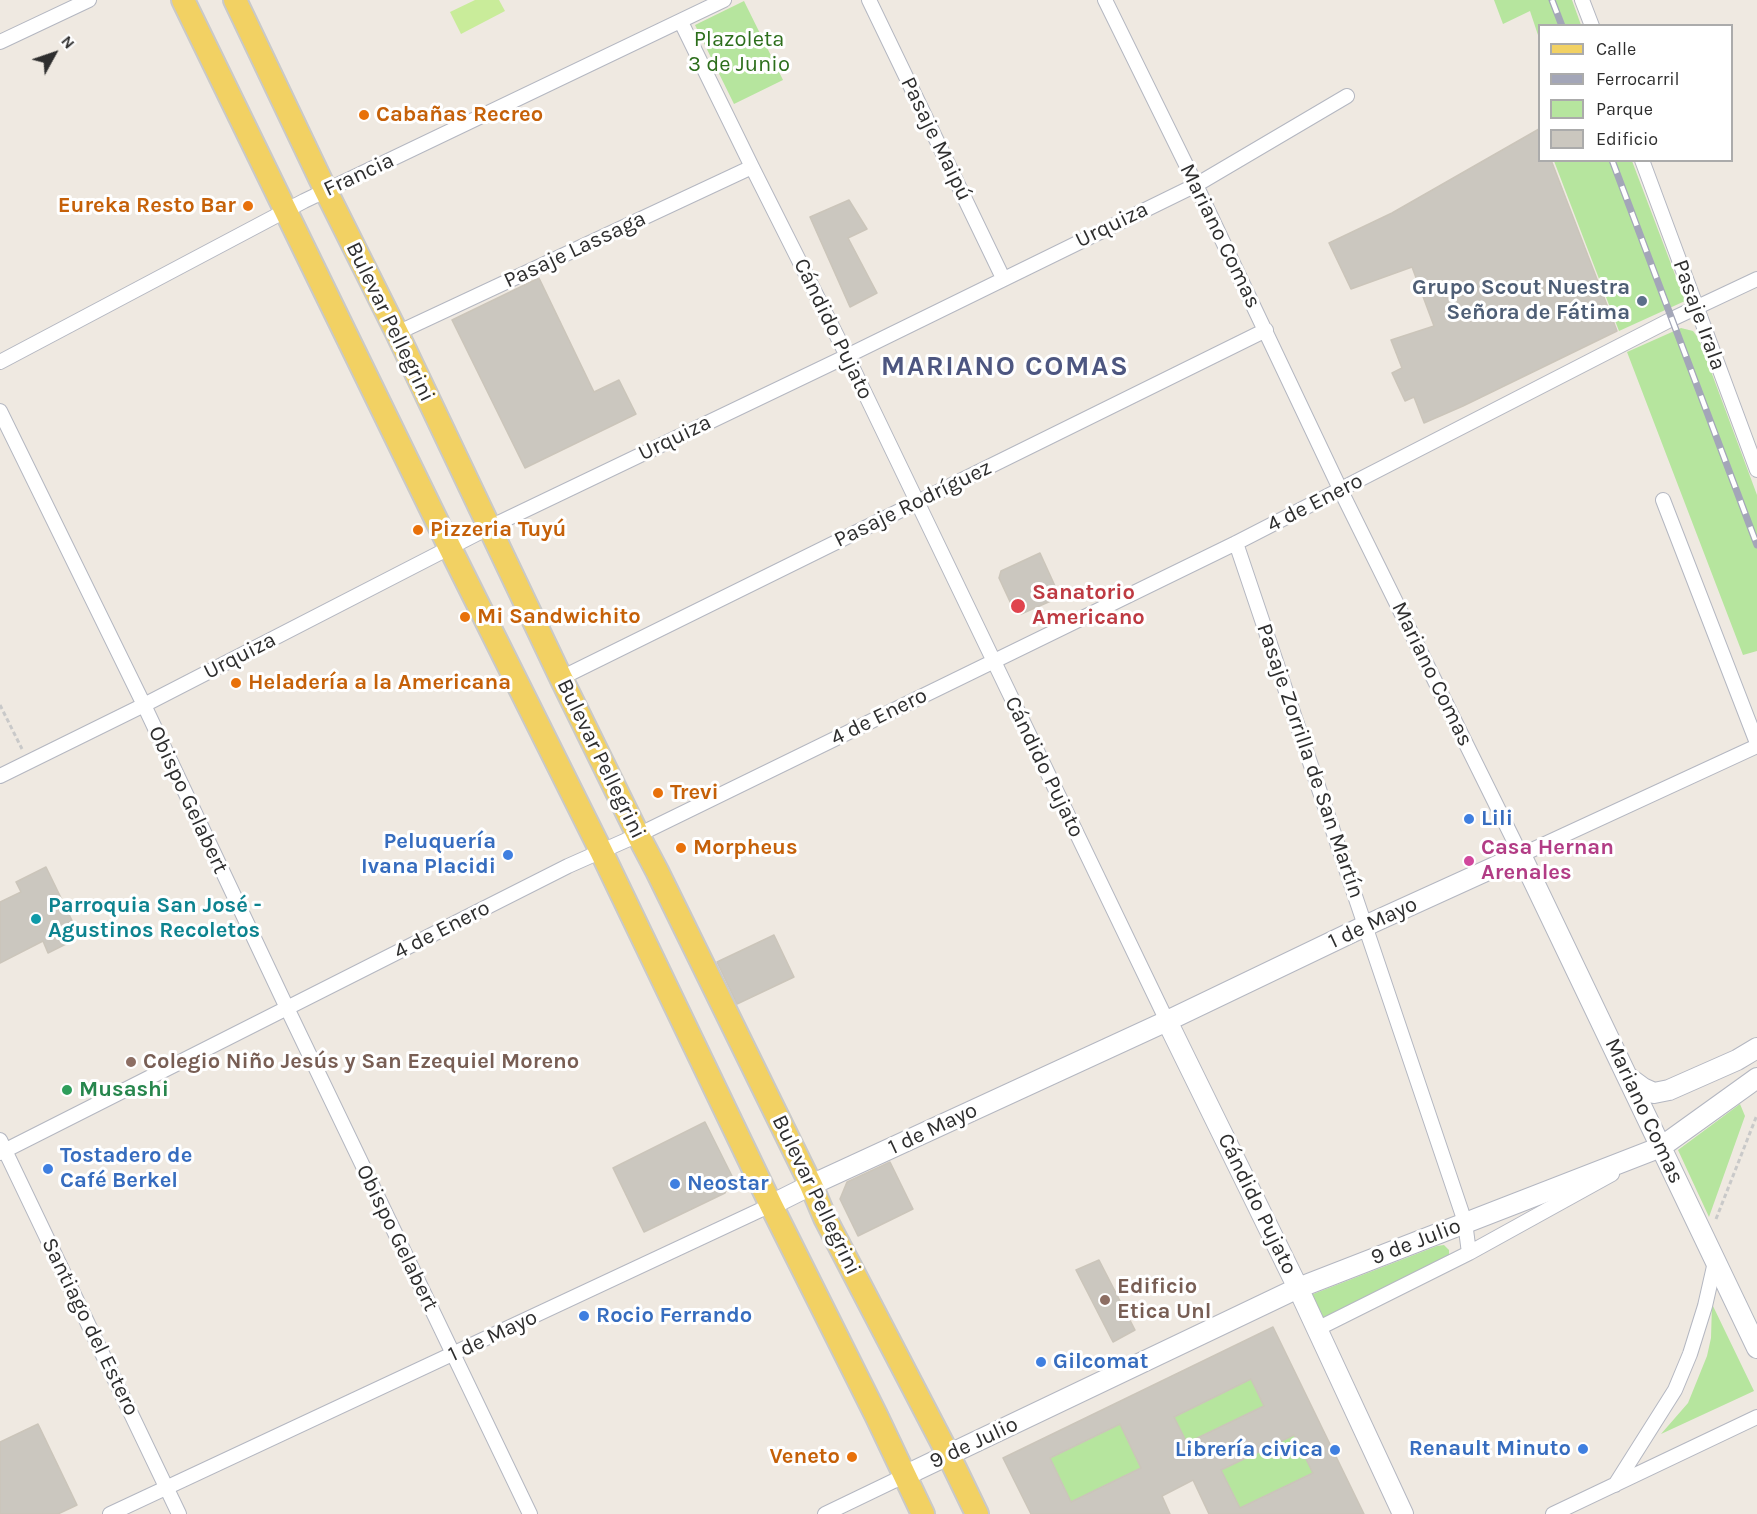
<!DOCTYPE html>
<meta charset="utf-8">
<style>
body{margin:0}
#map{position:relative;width:1757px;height:1514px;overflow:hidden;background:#efe9e1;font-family:Karla,sans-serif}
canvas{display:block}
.legend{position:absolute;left:1538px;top:24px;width:195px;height:138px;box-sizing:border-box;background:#fff;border:2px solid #ababab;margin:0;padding:8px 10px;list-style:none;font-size:18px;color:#2e2e2e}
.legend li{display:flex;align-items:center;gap:12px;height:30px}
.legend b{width:30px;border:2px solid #ababab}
.north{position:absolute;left:24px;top:24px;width:60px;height:60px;-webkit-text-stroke:4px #fff;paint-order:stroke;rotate:50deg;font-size:16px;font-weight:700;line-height:24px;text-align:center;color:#2e2e2e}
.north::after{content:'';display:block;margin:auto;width:21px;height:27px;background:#2e2e2e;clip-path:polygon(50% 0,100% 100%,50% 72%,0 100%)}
</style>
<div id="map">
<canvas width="1757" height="1514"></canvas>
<ul class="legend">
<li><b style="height:8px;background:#f2d163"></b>Calle</li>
<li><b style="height:8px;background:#a3a6b8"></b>Ferrocarril</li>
<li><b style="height:16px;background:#b6e59e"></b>Parque</li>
<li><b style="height:16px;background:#cbc7bf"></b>Edificio</li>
</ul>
<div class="north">N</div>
</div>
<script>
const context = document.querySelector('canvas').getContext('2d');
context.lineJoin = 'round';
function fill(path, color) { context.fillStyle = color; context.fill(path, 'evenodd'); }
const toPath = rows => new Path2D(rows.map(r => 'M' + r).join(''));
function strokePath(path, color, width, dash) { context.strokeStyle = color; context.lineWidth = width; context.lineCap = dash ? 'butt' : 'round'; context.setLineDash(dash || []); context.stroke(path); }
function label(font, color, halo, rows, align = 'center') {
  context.font = font + ' Karla,sans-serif'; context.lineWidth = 6; context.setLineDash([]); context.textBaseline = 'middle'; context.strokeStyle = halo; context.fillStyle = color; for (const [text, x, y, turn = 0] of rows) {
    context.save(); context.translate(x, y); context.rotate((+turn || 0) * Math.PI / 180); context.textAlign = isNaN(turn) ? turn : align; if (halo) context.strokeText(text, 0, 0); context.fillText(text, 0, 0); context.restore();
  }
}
const green = toPath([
 [1494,0,1572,0,1581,25,1540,26,1539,38,1530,11,1503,24],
 [744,1,783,80,734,104,695,25],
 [1554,161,1632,161,1685,301,1619,331],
 [1681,328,1693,331,1699,339,1757,495,1757,651,1743,655,1627,352],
 [1740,1104,1745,1116,1709,1217,1678,1150],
 [1444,1245,1449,1250,1449,1256,1320,1321,1308,1296,1437,1246],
 [1712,1304,1754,1391,1661,1434,1688,1403,1707,1356,1711,1338],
 [1251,1379,1264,1406,1187,1443,1174,1417],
 [1120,1424,1141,1468,1071,1502,1050,1458],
 [1294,1435,1313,1473,1240,1508,1221,1470]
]);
const pitch = toPath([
 [475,0,499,0,505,11,461,34,450,12]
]);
const building = toPath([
 [1539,129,1539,160,1551,160,1617,331,1463,406,1424,423,1414,397,1405,401,1392,373,1402,368,1391,340,1434,326,1412,267,1351,289,1329,243,1392,213,1539,129],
 [849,200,867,229,848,238,877,293,850,307,810,217,849,200],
 [539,278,594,392,619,380,636,414,525,468,452,320,539,278],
 [1040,553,1060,597,1021,614,1016,602,1012,606,999,578,1001,571,1040,553],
 [46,867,80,937,48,953,43,941,0,963,0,902,21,892,16,882,46,867],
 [774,935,794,977,737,1004,717,962,774,935],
 [705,1122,732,1176,725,1193,644,1232,613,1168,705,1122],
 [890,1162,913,1209,858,1236,840,1199,847,1182,890,1162],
 [1099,1260,1135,1330,1113,1342,1076,1270,1099,1260],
 [1273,1327,1364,1514,1209,1514,1193,1480,1162,1496,1170,1514,1031,1514,1003,1458,1273,1327],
 [1251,1379,1264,1406,1187,1443,1174,1417,1251,1379],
 [1120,1424,1141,1468,1071,1502,1050,1458,1120,1424],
 [1294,1435,1313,1473,1240,1508,1221,1470,1294,1435],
 [38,1424,77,1505,58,1514,0,1514,0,1442,38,1424]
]);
const path = toPath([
 [0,705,22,749],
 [1716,1219,1757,1115]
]);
const street = toPath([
 [869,0,1003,278],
 [1105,0,1196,185,1341,491,1521,855,1757,746],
 [1582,0,1592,26],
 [681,22,752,167,847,356,1167,1021],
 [0,42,89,0],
 [1642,160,1757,470],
 [397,333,752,167],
 [0,362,304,201,724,0],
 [0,411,144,705,287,1008,530,1514],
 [1663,500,1757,743],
 [1236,543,1465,1222,1469,1253],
 [561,678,1266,330],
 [0,776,144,705,490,527,847,356,1196,185,1347,96],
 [0,1140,179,1514],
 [0,1153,568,866,638,835,1236,543,1672,319,1757,279],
 [1317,1329,1469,1253,1612,1174],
 [1615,1485,1675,1390,1690,1354,1705,1306,1715,1262],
 [110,1514,771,1205],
 [825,1514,904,1476],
 [1553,1514,1757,1417]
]);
const secondary = toPath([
 [1167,1021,1298,1288,1403,1514],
 [1628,1077,1643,1088,1654,1093,1669,1090,1737,1060,1757,1048],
 [771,1205,811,1185,1167,1021,1365,926,1521,855,1757,1348],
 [904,1476,1298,1288,1661,1147,1757,1078]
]);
const primary = toPath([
 [183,0,450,548,601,851,771,1205,876,1415,923,1514],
 [235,0,326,191,397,333,561,678,638,835,657,871,811,1185,825,1218,949,1456,977,1514]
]);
const rail = toPath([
 [1552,0,1562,26],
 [1612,160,1757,545]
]);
const markers = [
 [364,115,6,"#e8710a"],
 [248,206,6,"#e8710a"],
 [1642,301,6,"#5c6f8a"],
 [418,530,6,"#e8710a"],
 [1018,606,8,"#e0444e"],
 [465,617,6,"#e8710a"],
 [236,683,6,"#e8710a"],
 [658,793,6,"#e8710a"],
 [1469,819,6,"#3f7fe0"],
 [681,848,6,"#e8710a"],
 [508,855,6,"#3f7fe0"],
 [1469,861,6,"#d1479c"],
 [36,919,6,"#0f9aa8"],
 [131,1062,6,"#8d6e63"],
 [67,1090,6,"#2e9e5b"],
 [48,1169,6,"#3f7fe0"],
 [675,1184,6,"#3f7fe0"],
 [1105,1300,6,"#8d6e63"],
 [584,1316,6,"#3f7fe0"],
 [1041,1362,6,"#3f7fe0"],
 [1583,1449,6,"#3f7fe0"],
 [1335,1450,6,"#3f7fe0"],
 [852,1457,6,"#e8710a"]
];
const parkNames = [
 ["Plazoleta",739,40],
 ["3 de Junio",739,65]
];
const foodNames = [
 ["Cabañas Recreo",376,115],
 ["Eureka Resto Bar",236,206,"right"],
 ["Pizzeria Tuyú",430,530],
 ["Mi Sandwichito",477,617],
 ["Heladería a la Americana",248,683],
 ["Trevi",670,793],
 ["Morpheus",693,848],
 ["Veneto",840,1457,"right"]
];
const streetNames = [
 ["Pasaje Maipú",936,139,64],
 ["Francia",359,175,-25],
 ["Urquiza",1112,225,-26],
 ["Mariano Comas",1220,236,64],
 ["Pasaje Lassaga",575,250,-25],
 ["Pasaje Irala",1699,315,70],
 ["Bulevar Pellegrini",390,322,64],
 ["Cándido Pujato",833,329,64],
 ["Urquiza",675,438,-26],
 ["4 de Enero",1315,503,-27],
 ["Pasaje Rodríguez",913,504,-26],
 ["Urquiza",240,656,-27],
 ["Mariano Comas",1432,674,64],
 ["4 de Enero",879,717,-26],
 ["Bulevar Pellegrini",601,759,64],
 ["Pasaje Zorrilla de San Martín",1310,761,71],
 ["Cándido Pujato",1044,767,64],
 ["Obispo Gelabert",188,800,65],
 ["1 de Mayo",1373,923,-25],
 ["4 de Enero",442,930,-27],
 ["Mariano Comas",1644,1111,65],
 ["1 de Mayo",933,1129,-25],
 ["Bulevar Pellegrini",816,1195,64],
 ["Cándido Pujato",1257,1204,64],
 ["Obispo Gelabert",397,1238,64],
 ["9 de Julio",1416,1242,-21],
 ["Santiago del Estero",90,1327,64],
 ["1 de Mayo",493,1336,-25],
 ["9 de Julio",974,1443,-25]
];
const serviceNames = [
 ["Grupo Scout Nuestra",1630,288],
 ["Señora de Fátima",1630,313]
];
const healthNames = [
 ["Sanatorio",1032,593],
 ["Americano",1032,618]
];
const shopNames = [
 ["Lili",1481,819],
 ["Peluquería",496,842,"right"],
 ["Ivana Placidi",496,867,"right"],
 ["Tostadero de",60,1156],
 ["Café Berkel",60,1181],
 ["Neostar",687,1184],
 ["Rocio Ferrando",596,1316],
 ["Gilcomat",1053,1362],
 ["Renault Minuto",1571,1449,"right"],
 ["Librería civica",1323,1450,"right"]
];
const hotelNames = [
 ["Casa Hernan",1481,848],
 ["Arenales",1481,873]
];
const cultureNames = [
 ["Parroquia San José -",48,906],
 ["Agustinos Recoletos",48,931]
];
const educationNames = [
 ["Colegio Niño Jesús y San Ezequiel Moreno",143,1062],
 ["Edificio",1117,1287],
 ["Etica Unl",1117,1312]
];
const leisureNames = [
 ["Musashi",79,1090]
];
const districtNames = [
 ["MARIANO COMAS",1005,367]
];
fill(green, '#b6e59e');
fill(pitch, '#c9ec9a');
fill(building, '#cbc7bf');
strokePath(building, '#cbc5ba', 1.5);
strokePath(street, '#b4b7c1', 16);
strokePath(secondary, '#b4b7c1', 22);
strokePath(primary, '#c9c9c9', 26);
strokePath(path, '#c9c9c9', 3, [4.5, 3]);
strokePath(street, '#fff', 14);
strokePath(secondary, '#fff', 20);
strokePath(primary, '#f2d163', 22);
strokePath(rail, '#a3a6b8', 7);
strokePath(rail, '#fff', 4.5, [14]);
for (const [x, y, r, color] of markers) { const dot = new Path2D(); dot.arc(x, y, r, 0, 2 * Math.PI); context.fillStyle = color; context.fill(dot); strokePath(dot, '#fff', 2); }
label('22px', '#2c6e1b', '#fff', parkNames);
label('bold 22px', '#c56008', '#fff', foodNames, 'left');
label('22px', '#2e2e2e', '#fff', streetNames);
label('bold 22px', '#4e5e75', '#fff', serviceNames, 'right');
label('bold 22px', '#be3a42', '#fff', healthNames, 'left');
label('bold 22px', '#366cbe', '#fff', shopNames, 'left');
label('bold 22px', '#b23c85', '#fff', hotelNames, 'left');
label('bold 22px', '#0d838f', '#fff', cultureNames, 'left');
label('bold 22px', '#785e54', '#fff', educationNames, 'left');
label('bold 22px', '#27864d', '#fff', leisureNames, 'left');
context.letterSpacing = '1.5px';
label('bold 28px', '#4d5680', '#fff', districtNames);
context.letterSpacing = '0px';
</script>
